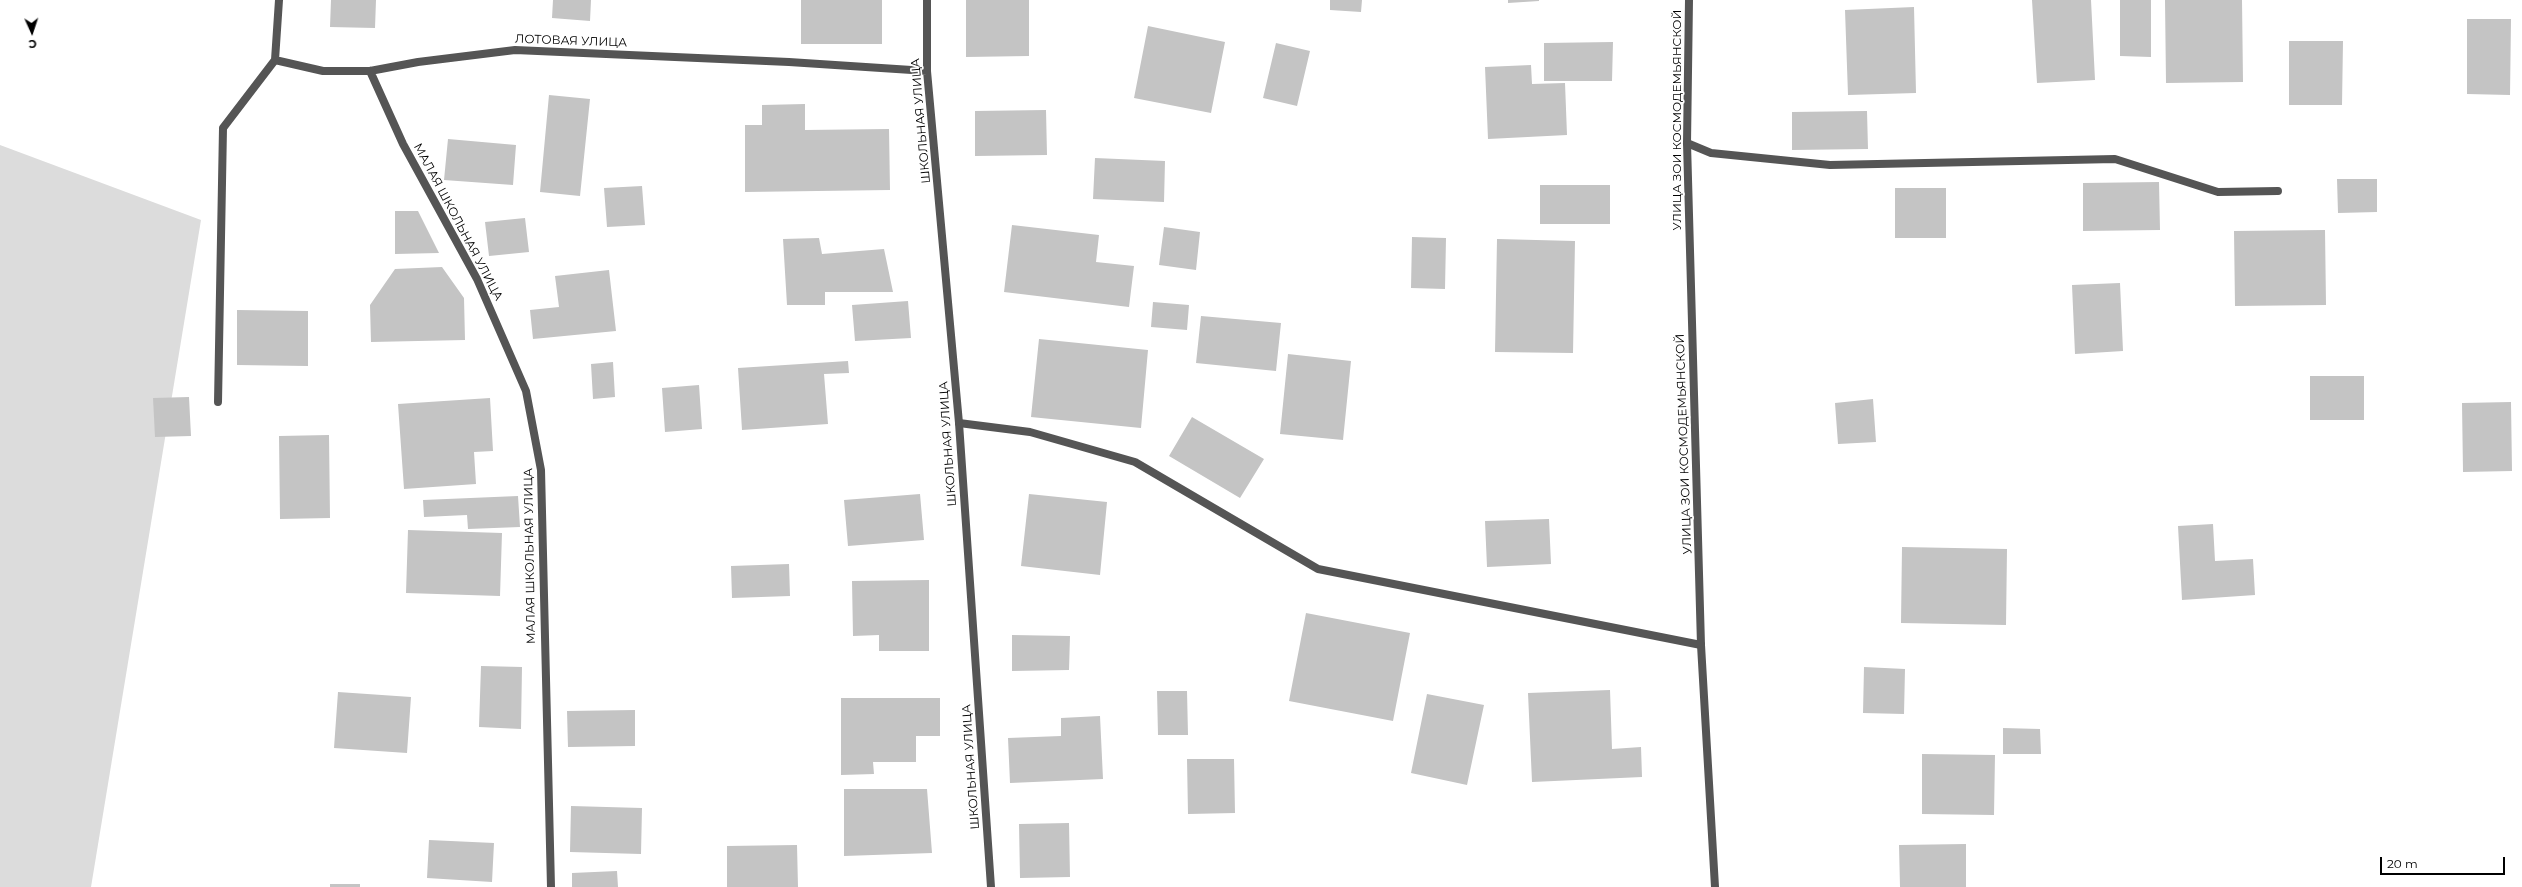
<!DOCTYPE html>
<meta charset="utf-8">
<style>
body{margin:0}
#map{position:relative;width:2522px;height:887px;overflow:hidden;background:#fff;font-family:Montserrat,sans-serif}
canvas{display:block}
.north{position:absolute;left:12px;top:12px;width:40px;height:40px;-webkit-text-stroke:3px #fff;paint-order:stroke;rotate:177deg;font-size:11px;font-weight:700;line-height:16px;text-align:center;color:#000}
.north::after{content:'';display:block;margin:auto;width:14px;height:18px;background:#000;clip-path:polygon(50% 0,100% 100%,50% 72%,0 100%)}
.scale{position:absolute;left:2380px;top:857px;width:125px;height:18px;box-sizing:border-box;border:2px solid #000;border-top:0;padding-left:5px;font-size:12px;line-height:14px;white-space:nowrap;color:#000;-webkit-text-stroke:3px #fff;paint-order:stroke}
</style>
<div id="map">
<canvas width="2522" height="887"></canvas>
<div class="north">С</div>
<div class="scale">20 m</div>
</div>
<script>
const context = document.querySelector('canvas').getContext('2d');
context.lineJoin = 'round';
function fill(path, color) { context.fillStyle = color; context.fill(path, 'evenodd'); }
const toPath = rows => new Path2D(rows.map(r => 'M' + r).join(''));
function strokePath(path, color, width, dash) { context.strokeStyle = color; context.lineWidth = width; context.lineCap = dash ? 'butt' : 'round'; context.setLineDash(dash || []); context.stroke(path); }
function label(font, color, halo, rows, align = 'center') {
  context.font = font + ' Montserrat,sans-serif'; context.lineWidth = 3.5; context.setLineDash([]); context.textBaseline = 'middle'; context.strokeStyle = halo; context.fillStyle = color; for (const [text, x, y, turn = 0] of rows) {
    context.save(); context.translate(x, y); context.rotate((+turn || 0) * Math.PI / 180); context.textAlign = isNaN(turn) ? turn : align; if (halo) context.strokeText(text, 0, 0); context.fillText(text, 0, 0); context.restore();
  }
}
const green = toPath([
 [0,145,201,220,91,887,0,887]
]);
const building = toPath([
 [331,0,376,0,375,28,330,27],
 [553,0,591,0,590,21,552,18],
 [801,0,882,0,882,44,801,44],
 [966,0,1029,0,1029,56,966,57],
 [1330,0,1362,0,1361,12,1330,10],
 [1508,0,1539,0,1539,1,1508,3],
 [2032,0,2091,0,2095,80,2037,83],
 [2120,0,2151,0,2151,57,2120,56],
 [2165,0,2242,0,2243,82,2166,83],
 [1914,7,1916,93,1848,95,1845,10],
 [2467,19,2511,19,2510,95,2467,94],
 [1148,26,1225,42,1211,113,1134,98],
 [2289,41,2343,41,2342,105,2289,105],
 [1613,42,1612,81,1544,81,1544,43],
 [1276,43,1310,51,1297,106,1263,98],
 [1531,65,1532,84,1565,83,1567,135,1488,139,1485,67],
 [549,95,590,99,580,196,540,192],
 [805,104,805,130,889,129,890,190,745,192,745,125,762,125,762,105],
 [1046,110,1047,155,975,156,975,111],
 [1867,111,1868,149,1792,150,1792,112],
 [448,139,516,145,513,185,444,180],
 [1095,158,1165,161,1164,202,1093,199],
 [2337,179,2377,179,2377,212,2338,213],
 [2159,182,2160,230,2083,231,2083,183],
 [1540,185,1610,185,1610,224,1540,224],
 [642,186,645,225,607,227,604,188],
 [1895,188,1946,188,1946,238,1895,238],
 [395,211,418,211,439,253,395,254],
 [525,218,529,252,489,256,485,222],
 [1012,225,1099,235,1096,262,1134,266,1129,307,1004,292],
 [1164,227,1200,232,1196,270,1159,265],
 [2325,230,2326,305,2235,306,2234,231],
 [1412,237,1446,238,1445,289,1411,288],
 [819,238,822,254,884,249,893,292,825,292,825,305,787,305,783,239],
 [1497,239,1575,241,1573,353,1495,352],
 [442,267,464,298,465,340,371,342,370,305,395,269],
 [609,270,616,331,533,339,530,310,559,307,555,276],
 [2120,283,2123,351,2075,354,2072,285],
 [908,301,911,338,855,341,852,305],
 [1153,302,1189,305,1187,330,1151,327],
 [237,310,308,311,308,366,237,365],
 [1201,316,1281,323,1276,371,1196,363],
 [1039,339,1148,350,1141,428,1031,417],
 [1288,354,1351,361,1343,440,1280,434],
 [848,361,849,373,824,374,828,424,742,430,738,368],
 [613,362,615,397,593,399,591,364],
 [2310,376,2364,376,2364,420,2310,420],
 [699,385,702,429,665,432,662,388],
 [189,397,191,436,155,437,153,398],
 [490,398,493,451,474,452,476,484,404,489,398,404],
 [1873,399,1876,442,1838,444,1835,403],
 [2511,402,2512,471,2463,472,2462,403],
 [1192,417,1264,459,1240,498,1169,456],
 [329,435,330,518,280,519,279,436],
 [920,494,924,540,848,546,844,500],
 [1029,494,1107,502,1100,575,1021,566],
 [518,496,520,527,468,529,467,515,424,517,423,500],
 [1549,519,1551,564,1487,567,1485,521],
 [2213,524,2215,561,2253,559,2255,595,2182,600,2178,526],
 [408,530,502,533,500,596,406,593],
 [1902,547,2007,549,2006,625,1901,623],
 [789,564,790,596,732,598,731,566],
 [929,580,929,651,879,651,879,635,853,636,852,581],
 [1306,613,1410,633,1393,721,1289,701],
 [1012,635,1070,636,1069,670,1012,671],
 [481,666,522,667,521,729,479,727],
 [1864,667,1905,669,1904,714,1863,713],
 [1610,690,1612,749,1641,747,1642,777,1532,782,1528,693],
 [1157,691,1187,691,1188,735,1158,735],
 [338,692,411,697,407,753,334,748],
 [1427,694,1484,705,1467,785,1411,773],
 [841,698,940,698,940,736,916,736,916,762,873,762,874,774,841,775],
 [635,710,635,746,568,747,567,711],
 [1100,716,1103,779,1010,783,1008,738,1061,736,1061,718],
 [2003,728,2040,729,2041,754,2003,754],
 [1922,754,1995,755,1994,815,1922,814],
 [1187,759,1234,759,1235,813,1188,814],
 [844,789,927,789,932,853,844,856],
 [571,806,642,808,641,854,570,852],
 [1069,823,1070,877,1020,878,1019,824],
 [429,840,494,843,492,882,427,878],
 [1966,844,1966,887,1900,887,1899,845],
 [797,845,798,887,727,887,727,846],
 [617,871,618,887,572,887,572,873],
 [330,884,360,884,360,887,330,887]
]);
const service = toPath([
 [959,423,1030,432,1135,462,1318,569,1701,645]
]);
const minor = toPath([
 [279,0,275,60,323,71,370,71,418,62,515,50,789,62,927,71],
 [927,0,927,71,959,423,991,887],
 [370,71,403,144,477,279,526,391,541,470,551,887],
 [1687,143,1711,153,1830,165,2115,159,2218,192,2278,191],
 [218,402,223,128,275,60]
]);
const tertiary = toPath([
 [1689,0,1687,143,1701,645,1715,887]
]);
const streetNames = [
 ["ЛОТОВАЯ УЛИЦА",571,41,2],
 ["УЛИЦА ЗОИ КОСМОДЕМЬЯНСКОЙ",1677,120,-90],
 ["ШКОЛЬНАЯ УЛИЦА",921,121,-95],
 ["МАЛАЯ ШКОЛЬНАЯ УЛИЦА",458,222,62],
 ["ШКОЛЬНАЯ УЛИЦА",948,444,-94],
 ["УЛИЦА ЗОИ КОСМОДЕМЬЯНСКОЙ",1684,444,-92],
 ["МАЛАЯ ШКОЛЬНАЯ УЛИЦА",530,556,-91],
 ["ШКОЛЬНАЯ УЛИЦА",971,767,-94]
];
fill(green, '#dcdcdc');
fill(building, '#c4c4c4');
strokePath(service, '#555', 8);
strokePath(minor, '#555', 8);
strokePath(tertiary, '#555', 8);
label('12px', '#000', '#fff', streetNames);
</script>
